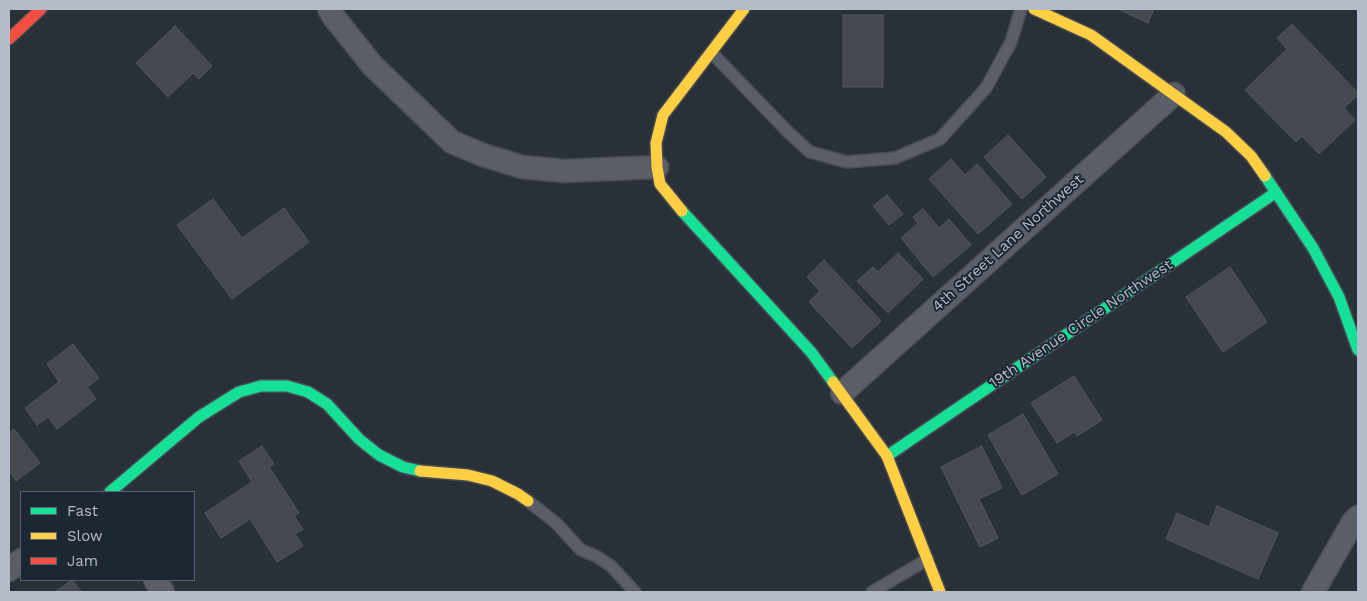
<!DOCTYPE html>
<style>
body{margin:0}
#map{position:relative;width:1367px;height:601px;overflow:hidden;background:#2a3038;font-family:"Work Sans",sans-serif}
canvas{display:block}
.frame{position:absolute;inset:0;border:10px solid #b4bcc9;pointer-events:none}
.legend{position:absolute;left:20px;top:491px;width:175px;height:90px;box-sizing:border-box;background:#1d2633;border:1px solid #59626f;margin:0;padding:6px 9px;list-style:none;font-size:15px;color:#b4bcc9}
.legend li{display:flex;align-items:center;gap:10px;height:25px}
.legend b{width:25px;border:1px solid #59626f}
</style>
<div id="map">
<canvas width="1367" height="601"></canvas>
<div class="frame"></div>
<ul class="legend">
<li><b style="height:6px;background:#16e098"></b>Fast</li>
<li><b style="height:6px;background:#ffcf43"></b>Slow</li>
<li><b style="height:6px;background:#f24e42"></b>Jam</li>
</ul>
</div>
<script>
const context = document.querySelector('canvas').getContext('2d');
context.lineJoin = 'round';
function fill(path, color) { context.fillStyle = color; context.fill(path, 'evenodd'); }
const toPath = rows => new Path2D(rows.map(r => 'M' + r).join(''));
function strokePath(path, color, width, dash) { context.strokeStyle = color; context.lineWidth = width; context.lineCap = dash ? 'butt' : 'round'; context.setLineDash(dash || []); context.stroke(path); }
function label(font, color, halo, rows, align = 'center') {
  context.font = font + ' "Work Sans",sans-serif'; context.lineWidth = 4; context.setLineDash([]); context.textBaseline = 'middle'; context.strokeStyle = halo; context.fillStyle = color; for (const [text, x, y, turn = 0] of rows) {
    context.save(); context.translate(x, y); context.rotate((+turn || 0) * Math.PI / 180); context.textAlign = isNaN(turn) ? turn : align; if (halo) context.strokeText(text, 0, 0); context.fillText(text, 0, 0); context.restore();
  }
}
const building = toPath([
 [1118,9,1154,9,1148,23,1118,9],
 [843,15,883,15,883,87,843,87,843,15],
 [1292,24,1358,93,1358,95,1344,108,1355,120,1319,154,1302,136,1296,142,1245,90,1287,49,1277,38,1292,24],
 [175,26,212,66,199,79,193,73,168,97,136,63,175,26],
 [1008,135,1046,177,1022,199,984,157,1008,135],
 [951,159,965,175,977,164,1012,204,978,234,929,179,951,159],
 [887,195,903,214,889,225,873,206,887,195],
 [213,199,242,238,284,208,309,242,232,299,177,225,213,199],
 [923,209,939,228,949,219,971,245,933,277,901,238,918,223,913,217,923,209],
 [898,253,923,279,888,313,857,281,873,267,878,272,898,253],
 [824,260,881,321,852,348,809,302,820,291,807,277,824,260],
 [1230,267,1267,322,1223,352,1186,297,1230,267],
 [73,344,99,378,87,387,96,399,57,429,48,417,37,425,25,408,59,382,47,364,73,344],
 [1074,376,1102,420,1077,436,1074,432,1057,443,1031,403,1074,376],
 [1023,414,1058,474,1022,495,988,435,1023,414],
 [14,429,40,463,16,481,9,471,9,433,14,429],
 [262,446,274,464,269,467,299,513,294,516,303,529,295,534,303,546,277,562,250,519,221,538,205,513,252,482,239,461,262,446],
 [982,446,1002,488,979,499,998,538,980,547,941,467,982,446],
 [1217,506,1278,533,1258,579,1166,539,1177,513,1209,527,1217,506],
 [72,580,82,592,55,592,72,580]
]);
const lane = toPath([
 [712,53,787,131,810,152,847,162,895,158,940,139,986,88,1011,42,1021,9],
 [528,501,556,523,581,550,596,556,611,566,635,592],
 [872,592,928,559]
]);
const street = toPath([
 [329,9,333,16,372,65,452,142,483,155,522,167,564,171,657,167],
 [842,393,1174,94],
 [9,570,21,560],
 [155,580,163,592],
 [1313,592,1353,522,1358,517]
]);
const fast = toPath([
 [1265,176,1313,248,1339,297,1358,350],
 [682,211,811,352,833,382],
 [887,456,1275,193],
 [110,492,199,417,239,392,261,386,287,386,308,392,327,404,359,439,379,455,403,467,420,471]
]);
const slow = toPath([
 [1034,9,1091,35,1226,132,1251,156,1265,176],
 [682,211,660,184,657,167,656,143,663,115,744,9],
 [833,382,887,456,940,592],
 [420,471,468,475,492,481,518,494,528,501]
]);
const jam = toPath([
 [9,39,41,9]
]);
const streetNames = [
 ["4th Street Lane Northwest",1008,243,-42],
 ["19th Avenue Circle Northwest",1081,324,-34]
];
fill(building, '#444950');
strokePath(building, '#52575f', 1);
strokePath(lane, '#484c53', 14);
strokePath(street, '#484c53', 25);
strokePath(fast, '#484c53', 14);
strokePath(slow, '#484c53', 14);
strokePath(jam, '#484c53', 14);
strokePath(lane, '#5a5e66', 11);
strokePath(street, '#5a5e66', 22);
strokePath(fast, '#16e098', 11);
strokePath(slow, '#ffcf43', 11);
strokePath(jam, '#f24e42', 11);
label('15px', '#b4bcc9', '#1d2633', streetNames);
</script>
